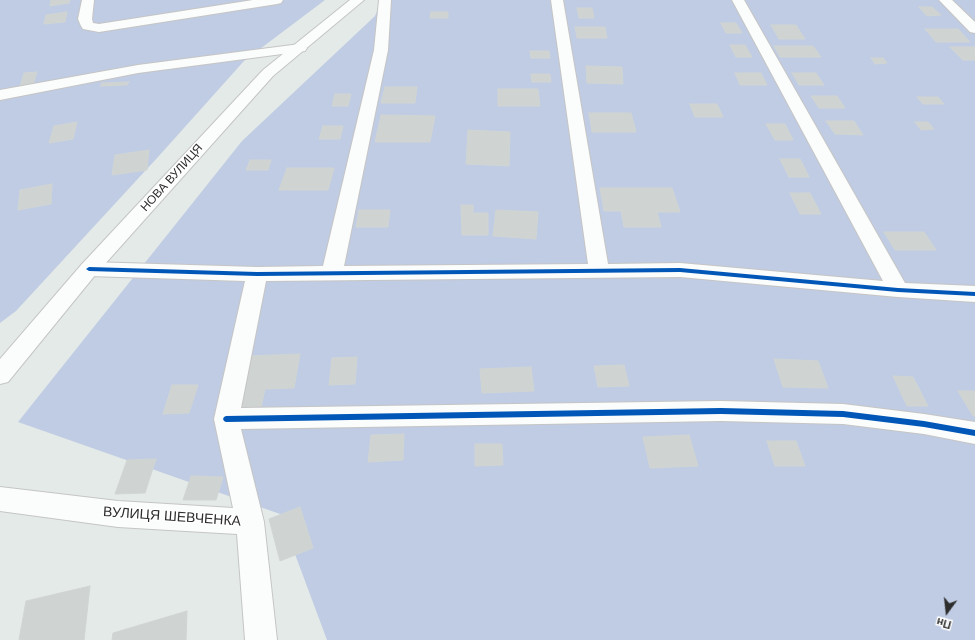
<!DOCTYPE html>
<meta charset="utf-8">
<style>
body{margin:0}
#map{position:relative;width:975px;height:640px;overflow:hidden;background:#e4eae8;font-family:Helvetica,sans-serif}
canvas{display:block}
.north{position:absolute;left:927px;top:592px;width:40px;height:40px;-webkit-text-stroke:3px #fff;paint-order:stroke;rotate:195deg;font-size:11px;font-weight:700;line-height:16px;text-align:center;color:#2d2d2d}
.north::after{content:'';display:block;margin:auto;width:14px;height:18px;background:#2d2d2d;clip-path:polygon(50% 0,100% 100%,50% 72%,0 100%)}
</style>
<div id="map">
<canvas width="975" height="640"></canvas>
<div class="north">Пн</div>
</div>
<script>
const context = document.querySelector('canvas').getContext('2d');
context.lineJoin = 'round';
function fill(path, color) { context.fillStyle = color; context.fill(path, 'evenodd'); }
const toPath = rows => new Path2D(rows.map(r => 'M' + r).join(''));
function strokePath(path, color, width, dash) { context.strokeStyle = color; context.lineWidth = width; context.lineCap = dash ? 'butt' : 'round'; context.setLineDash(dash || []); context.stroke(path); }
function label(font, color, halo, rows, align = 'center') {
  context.font = font + ' Helvetica,sans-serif'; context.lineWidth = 3; context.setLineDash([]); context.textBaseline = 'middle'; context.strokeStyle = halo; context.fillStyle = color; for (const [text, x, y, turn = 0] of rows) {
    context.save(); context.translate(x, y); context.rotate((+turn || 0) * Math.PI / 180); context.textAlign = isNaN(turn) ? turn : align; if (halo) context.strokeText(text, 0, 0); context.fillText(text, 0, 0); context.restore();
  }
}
const green = toPath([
 [0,0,325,0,244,61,158,157,16,311,0,323],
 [382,0,975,0,975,640,327,640,280,514,18,422,242,141,375,16]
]);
const building = toPath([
 [51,0,70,0,69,3,50,6,51,0],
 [919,7,932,7,941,15,927,16,919,7],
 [577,8,592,8,594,18,579,18,577,8],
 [67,12,65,22,44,24,46,15,67,12],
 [431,12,448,12,448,18,430,18,431,12],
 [721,23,736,23,742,33,726,33,721,23],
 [771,25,796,25,805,39,779,39,771,25],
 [575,27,605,27,607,38,577,38,575,27],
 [925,29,958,29,970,42,936,42,925,29],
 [730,45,745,45,752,57,736,57,730,45],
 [774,46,813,46,821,57,780,57,774,46],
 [950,47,975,47,975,60,963,60,950,47],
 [530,51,549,51,550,58,531,58,530,51],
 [871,58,883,58,887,63,875,64,871,58],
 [586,66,622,67,623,84,587,83,586,66],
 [37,72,33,85,20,87,24,73,37,72],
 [735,73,761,73,767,85,740,85,735,73],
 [792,73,816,73,824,85,799,85,792,73],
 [531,74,550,74,551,82,532,82,531,74],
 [129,82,127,85,100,86,102,83,129,82],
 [385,87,417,87,415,103,381,103,385,87],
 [498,89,538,89,540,106,498,106,498,89],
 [335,94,351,94,348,106,332,106,335,94],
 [811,96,837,96,845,108,819,108,811,96],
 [917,97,938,97,944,104,923,104,917,97],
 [690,104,717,104,723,117,695,117,690,104],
 [589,113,631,113,636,132,592,132,589,113],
 [381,115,435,116,430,142,375,142,381,115],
 [826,121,854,121,863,135,835,134,826,121],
 [77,122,73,139,49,143,54,126,77,122],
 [915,122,928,122,934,129,921,130,915,122],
 [766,124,785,124,793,140,775,140,766,124],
 [323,126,343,126,340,139,319,139,323,126],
 [468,130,510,132,509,166,466,164,468,130],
 [149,150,147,170,112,175,115,155,149,150],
 [780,159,800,159,809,177,789,177,780,159],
 [250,160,271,160,268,170,246,170,250,160],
 [287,168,334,168,328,190,279,190,287,168],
 [52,184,51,204,18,210,20,190,52,184],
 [600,188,672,188,680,212,657,212,661,227,624,227,621,211,604,211,600,188],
 [790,193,810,193,821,214,800,214,790,193],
 [461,205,473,205,473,213,488,213,488,235,462,235,461,205],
 [359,210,390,210,388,227,356,227,359,210],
 [496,210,538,212,536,239,493,236,496,210],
 [884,232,924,232,936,250,895,250,884,232],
 [300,354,294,388,265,389,260,412,236,413,249,356,300,354],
 [357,357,355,384,329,385,332,358,357,357],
 [774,359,818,361,828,388,783,387,774,359],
 [624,365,629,386,598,387,594,366,624,365],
 [531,367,534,391,482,393,480,369,531,367],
 [893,376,913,377,928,406,907,406,893,376],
 [172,385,198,385,189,413,163,414,172,385],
 [958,391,975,391,975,416,973,416,958,391],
 [404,434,403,460,368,462,371,435,404,434],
 [689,435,698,466,650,468,643,437,689,435],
 [767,441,796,441,805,466,775,466,767,441],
 [475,444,502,444,503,465,475,466,475,444],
 [156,459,145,493,115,494,127,460,156,459],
 [191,476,223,477,216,500,183,500,191,476],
 [300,507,313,548,280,561,269,519,300,507],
 [90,586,84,640,19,640,26,601,90,586],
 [187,611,186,640,112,640,113,633,187,611]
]);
const minor = toPath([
 [82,0,94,0,92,19,93,23,99,24,253,0,283,0,281,3,277,4,99,32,83,29,81,26,78,19,82,0],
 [379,0,391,0,388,50,344,266,588,264,551,0,563,0,608,264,680,263,883,281,732,0,744,0,905,283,975,286,975,302,898,297,680,277,266,281,241,408,721,401,843,404,924,414,975,422,975,444,924,434,843,424,721,421,241,429,264,522,277,640,245,640,237,534,118,527,0,511,0,487,118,501,233,508,214,419,245,281,89,276,82,274,79,269,82,264,89,262,257,267,323,266,374,50,379,0],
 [939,0,952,0,975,22,975,33,970,32,939,0],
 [300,44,305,45,307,48,305,51,138,73,0,100,0,90,138,65,300,44]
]);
const tertiary = toPath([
 [350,0,364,0,273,76,96,274,8,382,0,384,0,359,82,264,263,70,350,0]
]);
const cycleway = toPath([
 [89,267,257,272,680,268,898,288,975,292,975,296,898,292,680,272,257,276,89,271,86,269,89,267],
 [721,408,843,411,924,421,975,430,975,436,924,427,843,417,721,414,226,422,224,421,223,419,224,417,226,416,721,408]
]);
const streetNames = [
 ["НОВА ВУЛИЦЯ",172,178,-48]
];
const nearStreetnames = [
 ["ВУЛИЦЯ ШЕВЧЕНКА",172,517,4]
];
fill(green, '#c0cce3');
fill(building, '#cfd3d2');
strokePath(building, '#d0d5d4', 1);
strokePath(minor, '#c5c5c5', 2);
strokePath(tertiary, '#c5c5c5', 2);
fill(minor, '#fbfcfc');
fill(tertiary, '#fbfcfc');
fill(cycleway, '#0057b8');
label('12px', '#2d2d2d', '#fff', streetNames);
label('14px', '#2d2d2d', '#fff', nearStreetnames);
</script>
